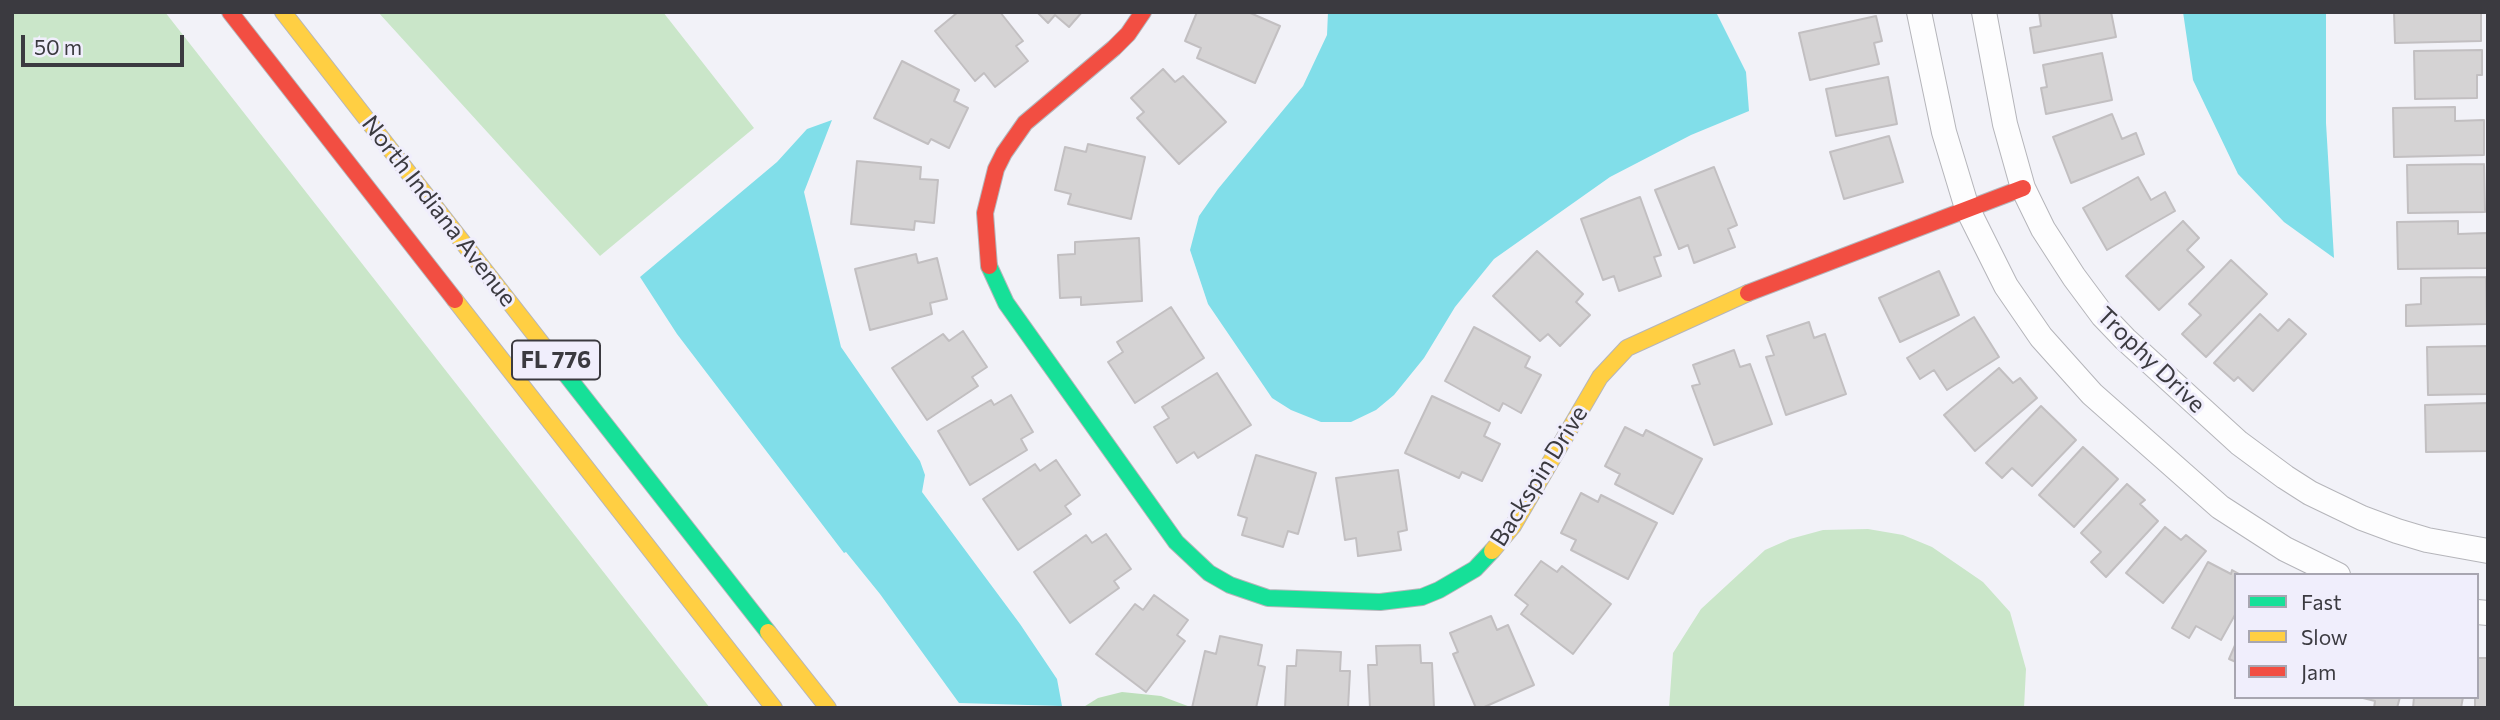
<!DOCTYPE html>
<style>
body{margin:0}
#map{position:relative;width:2500px;height:720px;overflow:hidden;background:#f2f2f8;font-family:Commissioner,sans-serif}
canvas{display:block}
.frame{position:absolute;inset:0;border:14px solid #3b3a40;pointer-events:none}
.legend{position:absolute;left:2234px;top:573px;width:245px;height:126px;box-sizing:border-box;background:#f0eefc;border:2px solid #a8a6b1;margin:0;padding:9px 12px;list-style:none;font-size:21px;color:#3b3a40}
.legend li{display:flex;align-items:center;gap:14px;height:35px}
.legend b{width:35px;border:2px solid #a8a6b1}
.scale{position:absolute;left:21px;top:35px;width:163px;height:32px;box-sizing:border-box;border:4px solid #3b3a40;border-top:0;padding-left:9px;font-size:21px;line-height:24px;white-space:nowrap;color:#3b3a40;-webkit-text-stroke:5px #f0eefc;paint-order:stroke}
</style>
<div id="map">
<canvas width="2500" height="720"></canvas>
<div class="frame"></div>
<ul class="legend">
<li><b style="height:9px;background:#16e098"></b>Fast</li>
<li><b style="height:9px;background:#ffcf43"></b>Slow</li>
<li><b style="height:9px;background:#f24e42"></b>Jam</li>
</ul>
<div class="scale">50 m</div>
</div>
<script>
const context = document.querySelector('canvas').getContext('2d');
context.lineJoin = 'round';
function fill(path, color) { context.fillStyle = color; context.fill(path, 'evenodd'); }
const toPath = rows => new Path2D(rows.map(r => 'M' + r).join(''));
function strokePath(path, color, width, dash) { context.strokeStyle = color; context.lineWidth = width; context.lineCap = dash ? 'butt' : 'round'; context.setLineDash(dash || []); context.stroke(path); }
function label(font, color, halo, rows, align = 'center') {
  context.font = font + ' Commissioner,sans-serif'; context.lineWidth = 6; context.setLineDash([]); context.textBaseline = 'middle'; context.strokeStyle = halo; context.fillStyle = color; for (const [text, x, y, turn = 0] of rows) {
    context.save(); context.translate(x, y); context.rotate((+turn || 0) * Math.PI / 180); context.textAlign = isNaN(turn) ? turn : align; if (halo) context.strokeText(text, 0, 0); context.fillText(text, 0, 0); context.restore();
  }
}
const green = toPath([
 [12,12,165,12,710,708,12,708],
 [378,12,663,12,754,128,600,256],
 [1868,529,1903,535,1932,547,1983,582,2010,612,2026,669,2024,708,1669,708,1673,653,1701,609,1765,550,1790,539,1823,530]
]);
const forest = toPath([
 [1122,692,1161,696,1193,708,1082,708,1098,698]
]);
const water = toPath([
 [1328,12,1716,12,1746,72,1749,111,1691,135,1610,177,1494,259,1455,307,1424,358,1394,395,1376,410,1351,422,1321,422,1291,410,1272,398,1208,304,1190,250,1199,216,1218,189,1303,86,1327,35],
 [2183,12,2326,12,2326,123,2334,258,2284,222,2238,174,2193,80],
 [832,120,804,192,841,347,920,461,925,475,922,492,1020,624,1057,679,1062,706,959,703,880,594,846,552,844,553,677,334,640,277,777,162,807,129]
]);
const building = toPath([
 [958,12,1000,12,1023,41,1016,46,1028,61,995,87,984,73,975,81,935,31,958,12],
 [1037,12,1082,12,1069,27,1055,15,1048,23,1037,12],
 [1197,12,1248,12,1280,26,1255,83,1197,58,1201,48,1185,41,1197,12],
 [2039,12,2111,12,2116,37,2034,53,2030,28,2041,26,2039,12],
 [2394,12,2481,12,2481,41,2395,43,2394,12],
 [1876,16,1882,41,1874,43,1879,64,1810,80,1799,33,1876,16],
 [2482,50,2482,75,2477,75,2477,98,2415,99,2414,51,2482,50],
 [2102,53,2112,100,2046,114,2041,88,2047,87,2043,65,2102,53],
 [902,61,959,90,954,101,968,108,949,148,931,139,928,144,874,118,902,61],
 [1163,69,1175,82,1183,76,1226,122,1179,164,1137,118,1144,112,1131,98,1163,69],
 [1888,77,1897,124,1836,136,1826,89,1888,77],
 [2455,107,2455,121,2484,120,2484,155,2394,157,2393,108,2455,107],
 [2112,114,2122,139,2136,133,2144,154,2071,183,2053,137,2112,114],
 [1889,136,1903,182,1844,199,1830,152,1889,136],
 [1088,144,1145,157,1131,219,1068,204,1071,194,1055,190,1065,147,1086,152,1088,144],
 [857,161,921,167,920,179,938,180,934,223,915,221,914,230,851,224,857,161],
 [2484,164,2485,212,2408,213,2407,165,2484,164],
 [1714,167,1737,225,1728,229,1735,247,1694,263,1688,245,1679,249,1655,190,1714,167],
 [2138,177,2151,200,2165,192,2175,211,2107,250,2083,208,2138,177],
 [1640,197,1661,255,1654,257,1661,276,1619,291,1614,276,1603,280,1581,219,1640,197],
 [2183,221,2199,238,2187,250,2204,267,2159,310,2126,276,2183,221],
 [2458,221,2458,234,2487,233,2487,268,2398,269,2397,222,2458,221],
 [1139,238,1142,301,1081,305,1081,297,1060,298,1058,255,1075,254,1075,242,1139,238],
 [1537,251,1583,294,1576,302,1590,315,1560,346,1548,334,1540,341,1493,296,1537,251],
 [916,254,918,263,937,258,947,299,930,303,932,314,870,330,855,269,916,254],
 [2231,260,2267,294,2206,357,2182,334,2201,315,2189,304,2231,260],
 [1939,271,1959,315,1900,342,1879,298,1939,271],
 [2486,277,2487,324,2406,326,2406,305,2421,304,2421,278,2486,277],
 [1171,307,1204,358,1135,403,1108,362,1123,352,1117,342,1171,307],
 [2260,314,2278,331,2289,319,2306,334,2253,391,2238,377,2234,381,2214,363,2260,314],
 [1974,317,1999,357,1947,390,1934,370,1920,379,1907,358,1974,317],
 [1809,322,1814,338,1825,334,1846,394,1786,415,1766,357,1774,355,1767,336,1809,322],
 [1474,327,1530,357,1525,367,1541,375,1521,413,1503,403,1499,411,1445,381,1474,327],
 [963,331,987,367,972,377,978,386,927,420,892,368,943,334,949,341,963,331],
 [2488,346,2488,394,2428,395,2427,347,2488,346],
 [1734,350,1740,367,1750,364,1772,424,1714,445,1692,386,1700,384,1693,365,1734,350],
 [1999,368,2013,383,2020,378,2037,398,1975,451,1944,415,1999,368],
 [1217,373,1251,425,1198,458,1194,452,1177,463,1154,427,1169,418,1162,407,1217,373],
 [1011,395,1033,432,1021,439,1027,450,970,485,938,431,991,400,994,405,1011,395],
 [1432,396,1490,423,1484,436,1500,444,1482,481,1462,472,1459,478,1405,453,1432,396],
 [2488,403,2488,451,2426,452,2425,405,2488,403],
 [2041,406,2076,440,2032,486,2012,468,2002,478,1986,463,2041,406],
 [1625,427,1643,436,1646,430,1702,459,1673,514,1615,484,1620,474,1605,466,1625,427],
 [2083,447,2118,479,2074,527,2039,495,2083,447],
 [1256,455,1316,473,1298,534,1288,531,1283,547,1242,535,1247,518,1238,515,1256,455],
 [1056,460,1080,495,1065,506,1071,514,1018,550,983,499,1035,464,1040,471,1056,460],
 [1398,470,1407,530,1398,532,1401,550,1358,556,1356,538,1345,540,1336,478,1398,470],
 [2127,484,2145,500,2140,504,2158,521,2106,577,2091,562,2101,552,2081,533,2127,484],
 [1581,493,1598,502,1601,495,1657,523,1628,579,1571,550,1576,540,1561,533,1581,493],
 [2165,527,2181,540,2186,535,2206,551,2163,603,2126,573,2165,527],
 [1106,534,1131,569,1114,581,1119,588,1070,623,1034,572,1086,535,1092,543,1106,534],
 [1541,561,1557,572,1562,566,1611,604,1573,654,1521,614,1528,605,1515,595,1541,561],
 [2208,562,2231,574,2232,570,2241,575,2236,575,2236,613,2221,640,2196,626,2189,638,2172,628,2208,562],
 [1154,595,1188,620,1177,635,1185,641,1146,692,1096,654,1135,604,1143,610,1154,595],
 [1491,616,1497,630,1508,625,1534,685,1482,708,1476,708,1453,654,1458,652,1450,633,1491,616],
 [1220,636,1262,645,1258,665,1265,667,1256,708,1192,708,1205,651,1216,654,1220,636],
 [2236,643,2236,662,2229,659,2236,643],
 [1420,645,1421,663,1432,663,1434,708,1370,708,1368,665,1377,665,1376,646,1420,645],
 [1297,650,1341,652,1340,671,1350,671,1348,708,1285,708,1287,666,1296,666,1297,650],
 [2477,658,2488,658,2488,708,2475,708,2475,697,2477,697,2477,658],
 [2359,697,2400,697,2397,708,2374,708,2375,701,2359,697],
 [2414,697,2463,697,2461,708,2413,708,2414,697]
]);
const street = toPath([
 [1919,12,1944,132,1967,208,2006,286,2041,337,2092,394,2220,507,2285,549,2338,575],
 [1984,12,2005,124,2023,188,2043,229,2074,277,2103,316,2125,339,2239,443,2285,477,2310,493,2362,518,2397,531,2427,540,2488,551],
 [2477,612,2488,613]
]);
const fast = toPath([
 [989,266,1006,303,1176,542,1209,573,1230,585,1268,598,1380,602,1422,597,1439,590,1475,569,1492,551],
 [546,349,768,632]
]);
const slow = toPath([
 [283,12,546,349],
 [455,300,774,708],
 [1492,551,1513,526,1600,377,1627,348,1748,293],
 [768,632,828,708]
]);
const jam = toPath([
 [230,12,455,300],
 [989,266,985,213,996,169,1004,153,1025,123,1114,48,1128,34,1143,12],
 [1748,293,2023,188]
]);
const shields = [
 [556,360,88]
];
const shieldNames = [
 ["FL 776",556,360]
];
const streetNames = [
 ["North Indiana Avenue",439,211,52],
 ["Trophy Drive",2151,360,44],
 ["Backspin Drive",1539,476,-58]
];
fill(green, '#cae6c9');
fill(forest, '#bddfbb');
fill(water, '#81dee9');
fill(building, '#d5d3d4');
strokePath(building, '#c2bfc1', 2);
strokePath(street, '#b5b5ba', 26);
strokePath(fast, '#b5b5ba', 18);
strokePath(slow, '#b5b5ba', 18);
strokePath(jam, '#b5b5ba', 18);
strokePath(street, '#fdfdfe', 24);
strokePath(fast, '#16e098', 16);
strokePath(slow, '#ffcf43', 16);
strokePath(jam, '#f24e42', 16);
for (const [x, y, w] of shields) { const box = new Path2D(); box.roundRect(x - w / 2, y - 19.5, w, 39, 5); context.fillStyle = '#f0eefc'; context.fill(box); strokePath(box, '#3b3a40', 2); }
label('bold 23px', '#3b3a40', null, shieldNames);
label('24px', '#3b3a40', '#f0eefc', streetNames);
</script>
